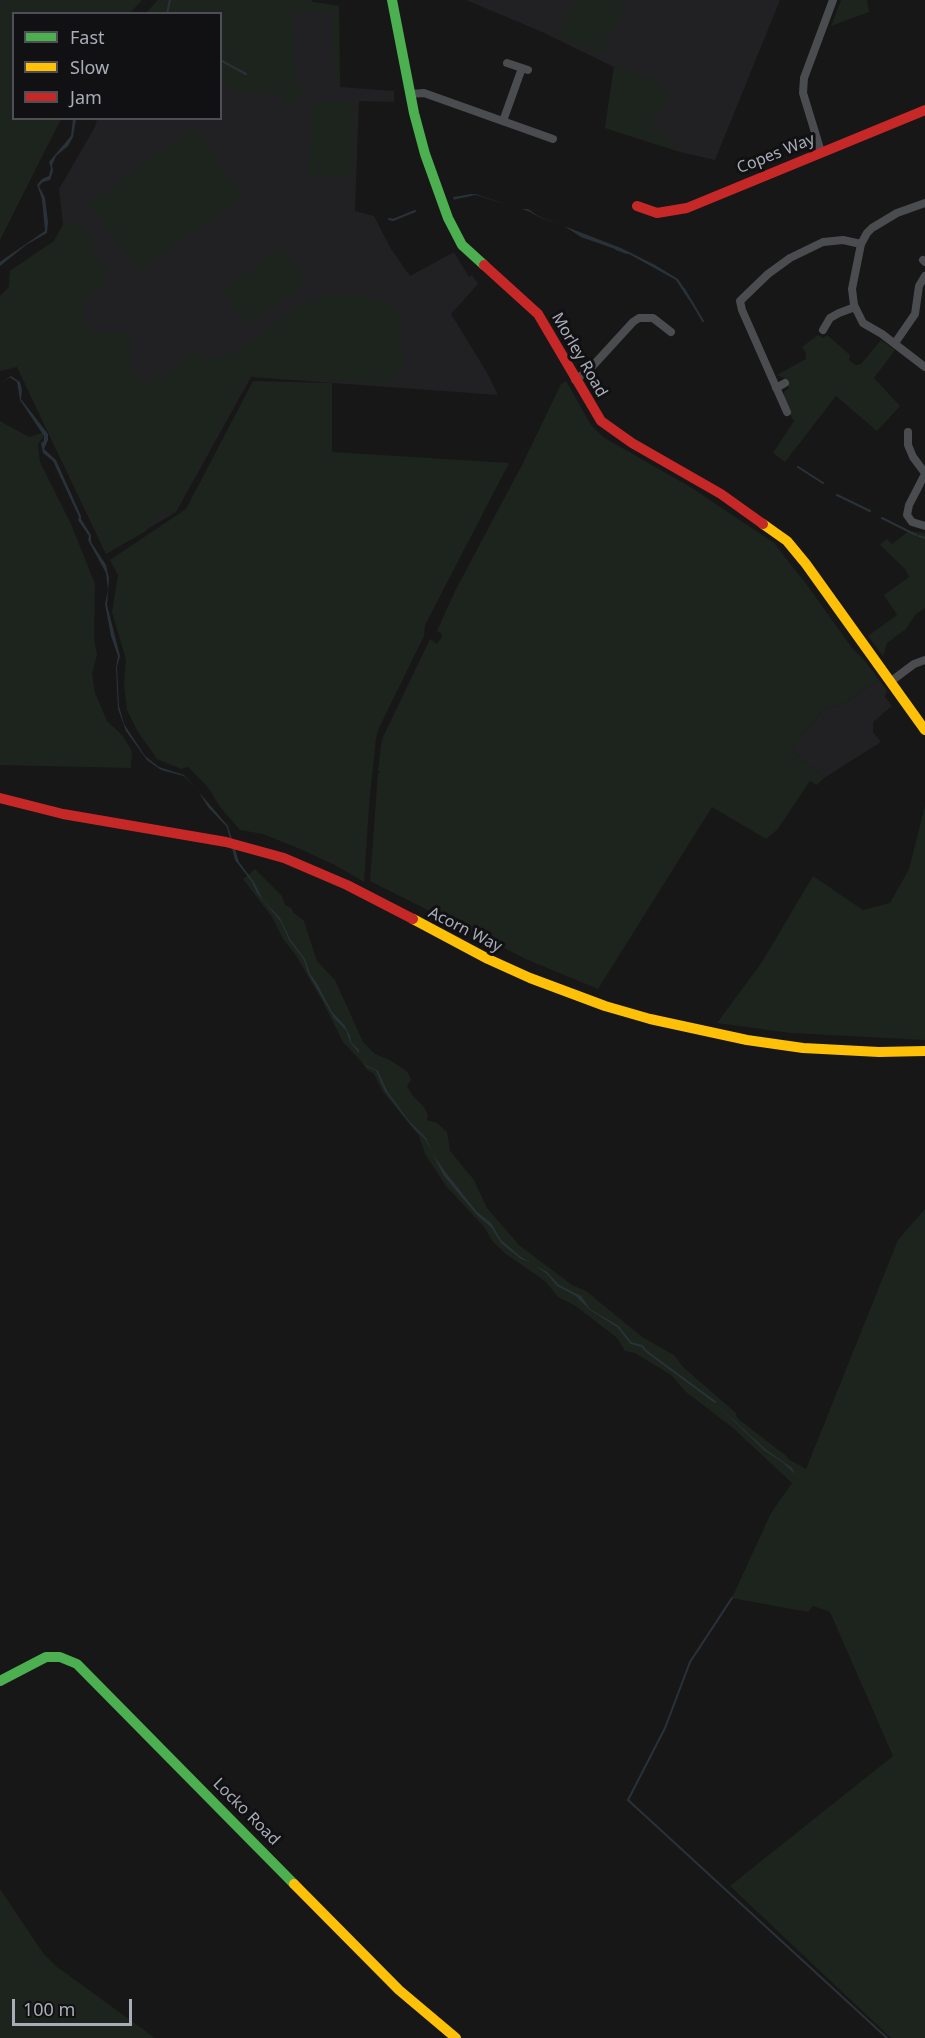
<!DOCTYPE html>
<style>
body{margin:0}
#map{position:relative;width:925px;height:2038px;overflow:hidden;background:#171717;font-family:"Noto Sans",sans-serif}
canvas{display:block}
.legend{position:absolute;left:12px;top:12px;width:210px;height:108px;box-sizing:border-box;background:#111113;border:2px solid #4d4f55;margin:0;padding:8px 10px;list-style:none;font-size:18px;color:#a8adb8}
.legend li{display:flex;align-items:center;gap:12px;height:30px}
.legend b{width:30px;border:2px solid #4d4f55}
.scale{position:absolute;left:12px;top:1999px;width:120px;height:27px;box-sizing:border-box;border:3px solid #a8adb8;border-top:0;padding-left:8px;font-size:18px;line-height:21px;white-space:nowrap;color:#a8adb8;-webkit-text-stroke:4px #111113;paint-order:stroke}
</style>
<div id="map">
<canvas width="925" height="2038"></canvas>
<ul class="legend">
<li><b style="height:8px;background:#4caf50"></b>Fast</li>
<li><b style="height:8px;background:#ffc107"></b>Slow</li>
<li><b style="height:8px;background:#c62828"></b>Jam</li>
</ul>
<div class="scale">100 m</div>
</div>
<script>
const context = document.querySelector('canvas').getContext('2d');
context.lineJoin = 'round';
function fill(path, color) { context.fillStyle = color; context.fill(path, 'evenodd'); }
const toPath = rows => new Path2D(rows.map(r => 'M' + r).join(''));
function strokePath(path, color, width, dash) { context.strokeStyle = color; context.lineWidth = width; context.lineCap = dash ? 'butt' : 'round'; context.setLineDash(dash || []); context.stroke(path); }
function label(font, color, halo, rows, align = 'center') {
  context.font = font + ' "Noto Sans",sans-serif'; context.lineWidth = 6; context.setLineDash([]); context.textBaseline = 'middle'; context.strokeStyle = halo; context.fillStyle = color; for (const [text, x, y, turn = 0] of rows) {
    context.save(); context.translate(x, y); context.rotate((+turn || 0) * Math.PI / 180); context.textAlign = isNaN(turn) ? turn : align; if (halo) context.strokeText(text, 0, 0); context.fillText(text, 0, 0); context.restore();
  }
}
const built = toPath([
 [172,0,301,0,339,6,340,87,394,91,394,102,359,101,355,211,374,216,391,249,410,276,454,252,469,277,472,275,478,284,451,314,486,371,498,395,251,377,176,512,106,554,17,367,0,371,0,296,9,287,10,271,54,241,63,225,59,189,95,127,97,119,220,118,220,14],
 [466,0,780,0,715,160,680,152,605,128,614,67,542,32],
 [879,680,887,690,885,697,892,706,873,722,873,732,881,742,824,778,791,750,823,709,841,705]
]);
const green = toPath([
 [0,0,142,0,130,13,14,14,14,118,61,119,0,240],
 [158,0,312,0,312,2,339,6,340,87,335,83,333,11,293,12,295,85,307,85,302,96,286,105,283,97,269,90,267,95,239,93,221,83,220,14,145,14],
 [575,0,627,0,601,55,559,35],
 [841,0,867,0,869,12,831,26],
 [617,65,657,82,669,96,652,128,664,135,680,152,605,128,614,67,616,68],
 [312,101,354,102,352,176,309,175],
 [194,128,243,196,139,271,89,203],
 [63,224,82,224,107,274,105,285,91,291,86,297,82,316,83,323,92,333,100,334,116,331,127,335,132,347,130,365,136,376,134,379,137,381,150,382,159,375,163,378,194,352,208,359,227,356,259,337,293,308,332,295,359,295,391,305,401,316,399,346,406,357,395,377,388,384,248,376,176,512,164,512,153,520,146,531,106,554,17,367,0,369,0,296,9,287,10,271,54,241],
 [281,247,307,281,248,325,223,291],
 [818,335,823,338,827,335,850,355,849,360,856,365,861,364,881,340,895,350,874,378,900,406,877,431,836,396,785,462,773,453,794,421,789,413,791,411,784,398,784,392,789,388,784,378,777,375,806,359,806,353,802,347],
 [253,381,332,383,332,452,509,463,425,625,424,636,379,728,376,738,369,805,364,882,335,865,300,849,263,834,240,830,220,807,207,786,188,767,181,769,157,759,138,732,127,710,124,684,126,660,112,612,118,575,110,560,186,509],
 [566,381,591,425,603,437,692,488,774,543,807,585,852,648,865,661,879,680,841,705,823,709,791,750,824,778,817,785,810,781,777,830,766,839,712,807,598,989,528,960,370,881,378,773,381,772,378,771,381,745,383,737,430,639,437,644,442,637,442,634,437,631,455,591,523,463,561,384],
 [0,421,29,437,42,433,44,436,38,444,40,462,71,524,95,584,94,638,97,655,92,674,95,693,107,721,123,736,132,752,131,768,0,765],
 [909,531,925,533,925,608,915,615,906,629,887,643,883,656,868,636,897,615,884,595,909,577,906,570,880,545,887,539,892,544],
 [925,806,925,1040,791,1033,717,1023,762,962,813,876,863,910,890,903,909,869],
 [255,869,282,896,285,905,291,908,294,913,304,921,317,961,335,980,363,1042,375,1054,390,1060,408,1072,411,1080,407,1086,412,1095,424,1107,428,1115,427,1120,437,1123,447,1132,450,1151,474,1180,487,1208,519,1245,572,1285,586,1291,642,1337,674,1355,684,1368,736,1413,737,1418,785,1455,790,1460,806,1469,898,1240,925,1209,925,2038,891,2038,730,1886,893,1756,830,1612,813,1606,808,1612,732,1598,771,1513,792,1483,733,1428,686,1392,671,1375,635,1353,625,1351,617,1338,576,1306,558,1297,545,1281,506,1254,493,1242,484,1227,446,1186,425,1154,419,1136,383,1092,374,1074,367,1070,361,1061,343,1042,324,1004,297,957,283,939,272,917,243,879],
 [0,1889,43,1953,57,1967,155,2038,0,2038]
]);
const water = toPath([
 [73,119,76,119,73,137,68,146,56,156,52,165,53,171,50,180,43,182,39,186,45,198,48,222,47,233,26,245,0,266,0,262,4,259,45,231,42,199,37,185,42,179,49,176,51,168,49,162,71,136],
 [475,194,521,209,528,209,538,216,621,248,655,265,678,279,684,288,690,302,676,280,629,254,581,237,564,226,539,217,528,211,476,195,461,197,454,200,453,197],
 [11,376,20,382,22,390,21,399,48,434,48,440,44,449,56,460,81,516,81,519,91,535,91,542,106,565,109,578,107,605,120,656,117,667,119,706,124,724,145,756,159,767,184,775,228,826,239,862,254,882,263,900,280,918,290,939,305,959,310,974,316,982,332,1012,345,1026,350,1036,351,1042,359,1050,359,1053,350,1042,346,1030,334,1018,308,973,304,960,289,940,281,922,257,893,252,882,235,860,227,827,208,807,198,791,184,776,161,770,147,760,126,731,118,709,116,668,118,656,111,636,105,604,108,590,106,573,88,540,89,536,78,520,79,517,53,461,43,453,41,443,44,441,44,436,20,400,17,382,9,377,0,385],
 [361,1055,366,1065,378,1071,387,1091,409,1121,426,1138,432,1153,446,1173,477,1212,491,1223,501,1240,521,1257,547,1272,559,1285,581,1296,590,1309,617,1325,621,1328,620,1329,590,1310,576,1296,557,1286,547,1274,532,1263,521,1259,501,1243,491,1227,477,1215,444,1176,425,1139,411,1125,385,1091,376,1071,366,1066],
 [713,1401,765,1449,792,1468,795,1474,782,1462,765,1451]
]);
const stream = toPath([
 [167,14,170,0],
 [220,60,246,74],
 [456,198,471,195],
 [389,219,393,220,415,211],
 [616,249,627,253],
 [684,289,703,321],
 [798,467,823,483],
 [837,495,870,511],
 [882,518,916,535],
 [919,536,925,538],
 [619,1328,631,1343,642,1346,646,1351,715,1402],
 [732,1598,690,1662,665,1728,628,1800,887,2038]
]);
const street = toPath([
 [507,63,528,70],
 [410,94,424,93,553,139],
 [503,121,522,68],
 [821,152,803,93,804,78,833,0],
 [925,203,897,213,872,228,867,233,861,244,852,289,854,305,863,323,882,334,925,367],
 [923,260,925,262],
 [823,330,830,318,839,313,855,307],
 [895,343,915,314,919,286,925,276],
 [575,380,589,370,633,322,639,318,653,318,671,332],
 [776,388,785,383],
 [787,412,742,310,740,301,768,274,790,258,823,242,843,240,861,244],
 [908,432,908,445,913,457,925,473],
 [925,474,909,505,907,515,912,522,925,526],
 [890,682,914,664,925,660]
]);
const fast = toPath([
 [392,0,414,113,425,154,448,218,462,245,484,265],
 [0,1681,46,1657,60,1657,77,1664,294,1884]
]);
const slow = toPath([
 [763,524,787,541,806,564,925,730],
 [413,919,488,959,530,978,605,1006,650,1019,747,1040,803,1048,879,1052,925,1051],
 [294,1884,399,1990,456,2038]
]);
const jam = toPath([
 [637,206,657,213,687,208,925,110],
 [484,265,538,314,601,421,632,443,721,494,763,524],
 [0,798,63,814,226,842,284,858,347,885,413,919]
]);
const streetNames = [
 ["Copes Way",776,154,-22],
 ["Morley Road",579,355,60],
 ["Acorn Way",465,930,27],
 ["Locko Road",246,1812,45]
];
fill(built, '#212123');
fill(green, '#1d241e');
fill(water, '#2a3239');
strokePath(stream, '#2a3239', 2);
strokePath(street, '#4b4c50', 8);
strokePath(fast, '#4caf50', 10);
strokePath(slow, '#ffc107', 10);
strokePath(jam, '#c62828', 10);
label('16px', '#a8adb8', '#111113', streetNames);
</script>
